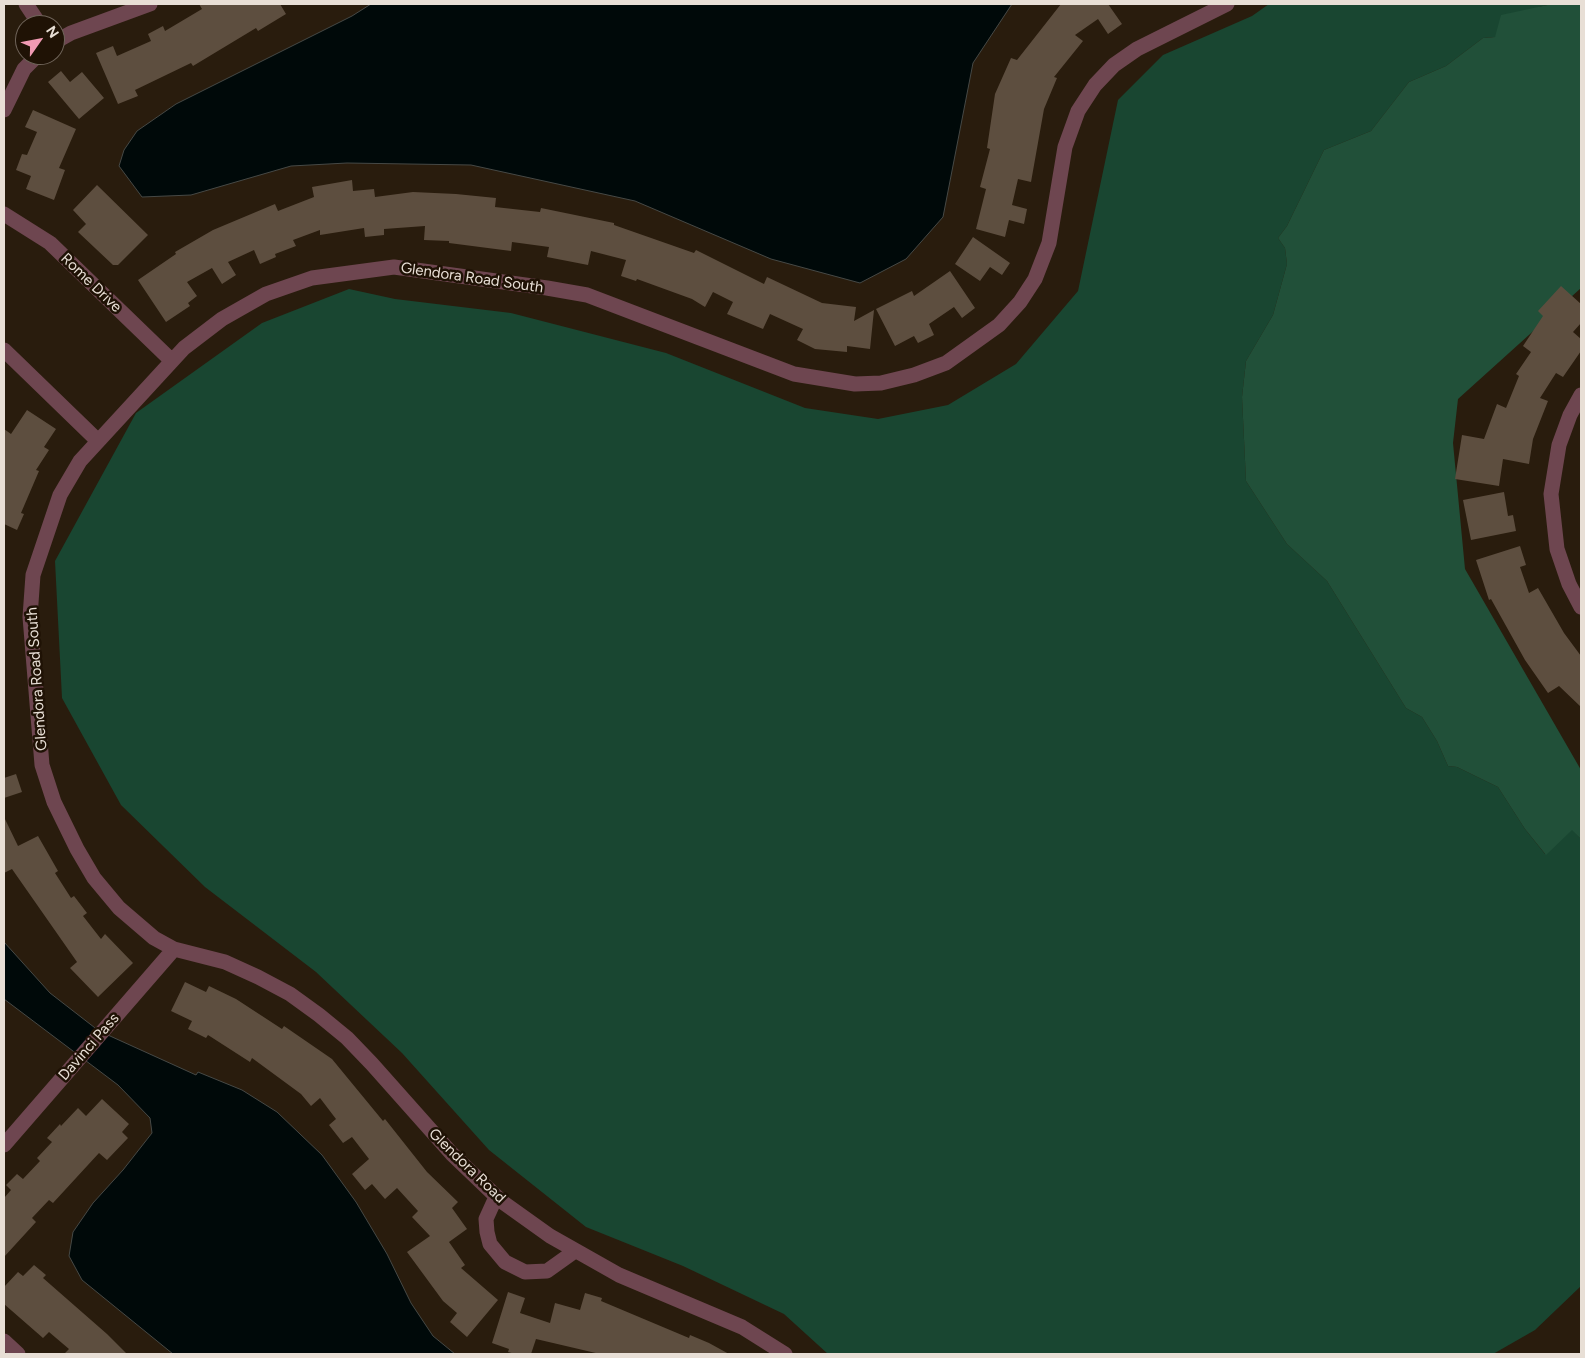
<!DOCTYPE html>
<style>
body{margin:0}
#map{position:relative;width:1585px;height:1358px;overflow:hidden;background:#291c0d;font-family:Figtree,sans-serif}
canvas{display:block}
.frame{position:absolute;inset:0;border:5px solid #e8dfd6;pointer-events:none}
.north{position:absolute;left:15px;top:15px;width:50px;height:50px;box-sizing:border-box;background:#1f1205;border:1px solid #6f6459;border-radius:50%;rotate:57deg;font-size:14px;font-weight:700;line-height:20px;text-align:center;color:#e8dfd6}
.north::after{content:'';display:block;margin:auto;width:18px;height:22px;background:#f19ab3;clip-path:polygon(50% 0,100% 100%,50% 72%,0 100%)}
</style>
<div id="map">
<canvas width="1585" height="1358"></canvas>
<div class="frame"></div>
<div class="north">N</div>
</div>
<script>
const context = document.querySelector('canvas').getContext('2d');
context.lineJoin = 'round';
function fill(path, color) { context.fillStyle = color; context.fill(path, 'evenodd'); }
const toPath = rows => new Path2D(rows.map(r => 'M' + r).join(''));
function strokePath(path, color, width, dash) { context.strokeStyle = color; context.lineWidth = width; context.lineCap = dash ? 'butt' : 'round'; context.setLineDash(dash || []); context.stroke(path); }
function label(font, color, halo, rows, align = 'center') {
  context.font = font + ' Figtree,sans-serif'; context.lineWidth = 5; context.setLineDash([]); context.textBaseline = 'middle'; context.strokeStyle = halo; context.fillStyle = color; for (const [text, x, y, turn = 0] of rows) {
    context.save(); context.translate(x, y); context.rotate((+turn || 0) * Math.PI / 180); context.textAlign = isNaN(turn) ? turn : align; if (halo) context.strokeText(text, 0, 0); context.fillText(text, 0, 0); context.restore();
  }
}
const green = toPath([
 [1269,4,1552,4,1539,7,1495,37,1483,38,1446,66,1409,82,1371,131,1324,150,1287,226,1278,238,1285,248,1287,264,1273,315,1246,361,1242,397,1246,481,1287,544,1327,581,1406,708,1422,717,1437,741,1448,766,1457,767,1498,787,1525,829,1545,854,1572,829,1581,839,1581,1286,1535,1330,1493,1354,828,1354,784,1314,683,1266,586,1227,489,1150,402,1053,316,972,205,887,121,805,62,698,55,561,136,413,262,323,349,289,395,299,511,313,666,353,805,408,878,419,948,405,1016,364,1078,291,1118,100,1163,55,1252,16]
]);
const forest = toPath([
 [1552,4,1581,4,1581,288,1458,399,1453,443,1465,569,1581,770,1581,839,1572,830,1546,855,1525,829,1498,787,1457,767,1448,766,1437,741,1422,717,1406,708,1327,581,1287,544,1246,481,1242,397,1246,361,1273,315,1287,264,1285,248,1278,238,1287,226,1324,150,1371,131,1409,82,1446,66,1483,38,1495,37,1501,15]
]);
const water = toPath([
 [371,4,1012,4,973,63,943,217,906,259,860,283,771,259,635,201,471,165,347,163,291,166,191,195,142,197,119,166,124,150,137,131,176,104,352,16,371,4],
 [4,942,50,993,99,1031,196,1075,198,1072,242,1090,277,1112,322,1155,356,1202,387,1254,411,1303,433,1336,455,1354,173,1354,82,1280,69,1256,73,1232,93,1203,123,1170,152,1133,150,1118,118,1085,4,999,4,942]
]);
const building = toPath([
 [199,4,280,4,286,14,258,31,256,28,193,66,191,63,135,90,138,96,118,104,96,53,113,46,117,56,151,41,148,34,163,26,165,31,202,9],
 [1061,4,1108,4,1122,24,1108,34,1098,19,1075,35,1083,41,1054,77,1057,78,1044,109,1031,182,1018,179,1012,205,1027,209,1024,224,1009,220,1005,237,976,229,986,189,980,187,990,149,987,148,995,94,1011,58,1017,60],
 [61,71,70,82,82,72,104,98,79,119,48,82],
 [33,110,76,129,59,168,65,170,54,200,26,189,31,176,16,170,22,154,27,155,37,132,25,127],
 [352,180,353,191,374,189,375,197,413,192,456,194,496,198,495,207,540,212,541,208,614,223,614,225,694,253,696,250,764,284,767,277,822,303,856,307,854,321,874,310,870,349,847,346,847,352,815,349,797,340,803,329,770,314,763,329,727,314,733,302,713,292,705,307,692,299,637,279,636,281,621,276,626,260,591,251,588,265,547,257,549,247,512,242,511,251,449,243,449,241,424,240,425,226,384,229,384,235,365,237,364,228,320,235,320,230,293,240,296,246,275,254,276,257,260,264,254,250,228,262,236,275,222,284,212,268,187,282,197,296,188,303,190,306,166,322,138,280,176,254,175,252,213,230,275,204,278,211,314,197,312,187],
 [97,185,148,235,118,265,113,265,78,232,86,224,73,210],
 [973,237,1010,263,1002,275,990,267,980,281,955,264],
 [950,271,975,308,962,318,954,307,929,324,934,335,918,343,914,336,895,346,876,309,912,291,914,296],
 [1561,286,1581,304,1581,323,1573,332,1581,339,1581,351,1563,377,1556,373,1540,398,1548,401,1533,439,1529,464,1503,459,1499,486,1455,479,1462,435,1484,439,1497,404,1506,408,1519,376,1516,374,1531,352,1523,346,1543,316,1538,311],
 [27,410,56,429,44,447,49,450,36,470,39,471,21,513,24,514,17,530,4,524,4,429,11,434],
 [1504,492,1508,516,1513,515,1516,531,1471,540,1463,500],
 [1520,546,1526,565,1520,567,1529,593,1538,588,1564,633,1581,656,1581,707,1559,686,1548,693,1525,660,1491,599,1489,600,1476,560],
 [16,774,22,792,4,798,4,778],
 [4,817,18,846,38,836,58,871,55,873,71,898,74,896,87,913,83,916,101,939,105,934,133,963,98,997,70,968,77,962,12,869,4,873],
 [185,982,206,992,209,986,236,999,282,1029,284,1026,332,1059,383,1121,385,1119,427,1172,458,1202,452,1208,467,1229,449,1242,465,1265,461,1268,498,1300,467,1337,450,1322,457,1313,443,1301,407,1252,430,1236,412,1217,418,1211,397,1188,385,1199,372,1184,365,1190,352,1174,369,1159,352,1137,343,1143,329,1125,336,1119,320,1098,311,1106,301,1094,252,1058,250,1062,208,1035,206,1038,188,1029,192,1021,171,1011],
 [102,1099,129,1124,122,1132,128,1138,107,1160,99,1153,53,1203,49,1200,32,1218,36,1222,4,1257,4,1198,11,1190,6,1185,17,1174,23,1179,40,1161,37,1158,52,1142,47,1138,60,1124,61,1126,78,1108,86,1116],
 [34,1265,46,1275,43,1278,107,1334,127,1354,64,1354,69,1349,49,1332,43,1338,4,1304,4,1287,18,1272,23,1276],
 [508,1292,525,1298,520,1313,550,1323,555,1303,580,1310,585,1293,602,1298,601,1301,689,1338,690,1335,709,1343,729,1354,600,1354,536,1339,531,1354,515,1354,508,1352,509,1349,492,1343]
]);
const street = toPath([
 [26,4,40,25],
 [55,42,71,33,150,4],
 [4,110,24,69,38,55],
 [4,214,50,243,172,361],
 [4,350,98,441],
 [1581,395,1570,415,1559,445,1551,494,1557,549,1569,584,1581,607],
 [4,1145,174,949],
 [496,1197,486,1219,487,1232,490,1244,505,1262,525,1272,547,1271,575,1251],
 [4,1341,18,1354],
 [785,1354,742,1327,619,1275,550,1236,501,1201,452,1154,372,1064,347,1038,319,1015,290,994,258,977,225,962,174,949,154,938,119,908,94,878,77,849,54,802,42,765,30,617,33,575,60,495,80,461,184,348,222,319,266,294,312,278,394,267,547,288,587,295,794,374,855,384,881,383,914,375,946,363,999,325,1020,302,1035,279,1049,243,1065,147,1078,111,1095,85,1114,65,1137,49,1227,4]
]);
const streetNames = [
 ["Glendora Road South",472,278,8],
 ["Rome Drive",91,283,44],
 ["Glendora Road South",37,679,-94],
 ["Davinci Pass",89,1047,-49],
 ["Glendora Road",467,1166,44]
];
fill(green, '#194631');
fill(forest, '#215039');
fill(water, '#000909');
strokePath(water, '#464946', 1);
fill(building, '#5d4e3f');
strokePath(street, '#6e4650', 15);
label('15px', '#e8dfd6', '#1f1205', streetNames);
</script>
